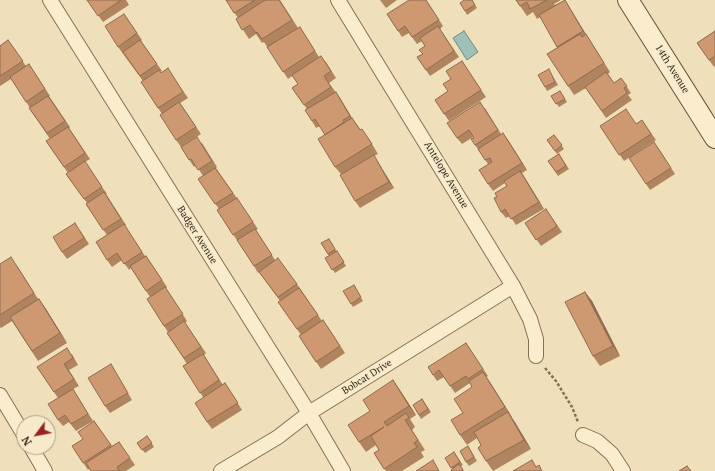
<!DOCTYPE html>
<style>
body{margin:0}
#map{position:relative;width:715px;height:471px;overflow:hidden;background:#efe0bb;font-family:"PT Serif",serif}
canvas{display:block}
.north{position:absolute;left:16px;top:415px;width:40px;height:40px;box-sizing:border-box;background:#f6eacb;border:1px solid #a99c84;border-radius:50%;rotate:238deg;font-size:11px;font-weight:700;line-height:16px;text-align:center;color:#35281a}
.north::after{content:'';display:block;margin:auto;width:14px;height:18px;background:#972423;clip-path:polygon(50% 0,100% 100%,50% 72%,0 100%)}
</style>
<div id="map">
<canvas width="715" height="471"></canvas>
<div class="north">N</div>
</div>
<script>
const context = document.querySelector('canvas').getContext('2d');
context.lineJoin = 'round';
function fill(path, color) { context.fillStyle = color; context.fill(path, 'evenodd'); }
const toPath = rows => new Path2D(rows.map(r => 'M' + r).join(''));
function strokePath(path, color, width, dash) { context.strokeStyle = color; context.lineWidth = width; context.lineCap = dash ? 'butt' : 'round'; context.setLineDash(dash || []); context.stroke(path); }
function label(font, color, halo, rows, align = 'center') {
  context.font = font + ' "PT Serif",serif'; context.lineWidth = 3.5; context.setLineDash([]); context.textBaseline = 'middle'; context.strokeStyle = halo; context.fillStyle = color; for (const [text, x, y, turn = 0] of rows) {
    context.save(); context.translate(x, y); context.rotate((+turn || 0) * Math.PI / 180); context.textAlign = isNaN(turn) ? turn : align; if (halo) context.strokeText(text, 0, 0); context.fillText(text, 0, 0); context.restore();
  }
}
const water = toPath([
 [464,31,478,52,467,60,453,38,464,31]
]);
const path = toPath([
 [545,368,556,381,572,407,578,422]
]);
const street = toPath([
 [50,0,309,413,343,471],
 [338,0,513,286,530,319,536,339,536,356],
 [0,395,24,435],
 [583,435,597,441,612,454,623,471],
 [31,447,45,471],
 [221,471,278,437,309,413,513,286]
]);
const secondary = toPath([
 [628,0,715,138]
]);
const wall = toPath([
 [87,0,126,0,129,5,103,22],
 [226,0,280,0,298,28,300,27,319,57,326,62,336,78,329,83,340,98,352,118,361,130,369,139,378,154,374,156,378,162,394,188,360,208,355,201,341,174,335,167,325,135,320,126,316,128,312,121,307,109,292,88,298,84,292,76,288,79,264,42,262,43,256,34,249,39,236,19,238,18],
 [380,0,397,0,386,8],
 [426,0,443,26,440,29,459,57,430,76,417,57,423,54,425,46,422,41,417,44,409,33,402,37,387,14],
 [472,0,477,8,467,15,465,11],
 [516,0,561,0,554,4,555,5,565,0,587,36,610,72,608,74,614,83,621,78,631,93,628,95,632,100,606,118,586,88,574,95,568,86,558,48,540,17,537,19,533,12,527,16],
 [124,14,142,40,141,41,162,71,160,72,161,73,172,75,188,98,180,103,201,134,181,147,176,140,162,114,141,82,143,81,118,47],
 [715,31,715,66,714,67,697,43],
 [8,40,26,66,29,64,50,96,49,96,70,127,69,128,90,159,85,162,107,194,106,194,126,225,125,226,145,256,146,256,167,287,166,288,187,321,185,323,206,353,204,355,223,385,225,383,242,410,212,429,207,422,203,397,183,366,187,364,167,333,168,332,164,326,150,297,131,268,129,270,122,260,112,267,107,260,107,235,86,204,87,203,66,174,68,173,46,141,50,139,29,108,30,108,11,79,0,86,0,46],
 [462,61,486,97,449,121,435,100,448,91],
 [551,73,558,85,547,91,545,87],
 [560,91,567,102,559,107,551,96],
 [485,108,501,134,508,140,527,170,522,173,544,209,516,225,510,216,506,218,501,212,497,197,507,186,505,183,493,191,488,184,488,164,471,139,474,138,473,137,462,144,457,138],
 [642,120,656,140,624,161,600,126,636,124],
 [554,135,564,149,557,154,547,140],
 [202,143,217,167,216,168,258,229,256,230,275,260,297,284,322,321,328,327,345,353,321,369,299,336,301,335,278,302,280,301,259,272,258,273,254,266,217,210,219,209,198,179,203,176,196,165,194,167,181,147],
 [659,149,675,174,650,190,646,184],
 [559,154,569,169,558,176,548,161],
 [546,209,562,232,541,246,525,223],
 [80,230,89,244,67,259,62,252],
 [329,239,346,266,335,273,325,258,329,256,321,243],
 [0,264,18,267,38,299,39,299,46,309,67,343,38,361,12,321,1,328,0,327],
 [356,289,363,301,353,307,351,304],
 [585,292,592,301,620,356,600,366,593,356],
 [466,343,488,376,486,377,512,417,511,417,531,449,493,471,486,461,481,445,477,438,467,445,460,435,463,413,472,387,470,383,455,393,444,377,437,381,433,375],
 [72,354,78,365,69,370,79,386,73,389,93,421,76,431,69,422,63,426,58,420,58,398,37,367],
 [111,364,115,371,132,400,110,413,105,406],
 [393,380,416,415,410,419,415,427,412,430,425,450,421,452,424,457,402,471,386,471,374,453,379,450,376,445,366,452,359,442,370,411],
 [422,399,431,412,421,419,413,405],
 [94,421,112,446,119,442,135,465,126,471,91,471,90,468,88,470,72,446,83,439],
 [147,436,154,447,145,453,137,443],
 [468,446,477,461,469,466,466,462],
 [454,452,463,465,461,466,464,471,452,471,452,469,445,458]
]);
const shadedWall = toPath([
 [565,0,587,36,610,72,583,31],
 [336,92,340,98,355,123,350,116],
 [503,133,508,140,527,170,522,163],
 [374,155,378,162,394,188,389,182],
 [520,171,525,178,544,209,539,202],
 [585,292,592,301,620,356,613,346],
 [39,299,46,309,67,343,60,333],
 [483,372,490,382,512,417,505,407],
 [393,380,400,390,416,415,409,406],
 [508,412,515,422,531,449,524,440]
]);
const building = toPath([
 [87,0,121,0,98,16,87,0],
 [226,0,255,0,234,13,226,0],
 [265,0,279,0,292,20,262,39,257,32,256,33,250,25,242,30,236,19,265,0],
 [409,0,426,0,439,20,412,37,405,26,398,31,387,14,409,0],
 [464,0,472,0,475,5,465,11,460,3,464,0],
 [516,0,547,0,530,9,527,2,520,6,516,0],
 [565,0,583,31,557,47,539,15,565,0],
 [124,14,137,33,118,47,105,26,124,14],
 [438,26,454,51,426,70,417,57,423,54,419,50,425,46,420,38,438,26],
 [300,27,315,51,283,72,267,47,300,27],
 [715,31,715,56,709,60,697,43,715,31],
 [580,34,582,37,586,34,604,63,568,86,547,54,580,34],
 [8,40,23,61,0,76,0,46,8,40],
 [140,40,157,64,140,76,123,52,140,40],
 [321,56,331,71,324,76,331,87,304,105,292,88,298,84,292,75,321,56],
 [462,61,481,90,444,114,435,100,448,91,443,84,451,79,446,71,462,61],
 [29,64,45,89,26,102,10,77,29,64],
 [168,68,183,92,158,108,141,82,159,70,161,73,168,68],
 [549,69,555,82,545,87,538,75,549,69],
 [606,72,614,83,621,78,627,86,624,88,627,93,602,111,585,87,606,72],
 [560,91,565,99,556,104,551,96,560,91],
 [336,92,350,116,343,120,344,122,325,135,315,119,312,121,305,110,336,92],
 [48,96,65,121,47,133,29,108,48,96],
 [179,102,196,127,176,140,160,115,179,102],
 [480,102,498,130,475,145,471,139,474,138,469,130,457,138,447,123,480,102],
 [626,109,636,124,642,120,651,134,619,155,600,126,626,109],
 [352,118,360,130,362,129,372,144,335,167,318,139,352,118],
 [68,127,85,153,64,167,46,141,68,127],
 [503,133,522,163,488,184,479,170,492,162,490,158,485,160,478,149,503,133],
 [554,135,562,145,555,151,547,140,554,135],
 [197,137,212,161,198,170,191,159,189,160,181,147,197,137],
 [654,142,671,168,646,184,629,158,654,142],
 [559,154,566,166,556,172,548,161,559,154],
 [374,155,389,182,355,201,340,175,374,155],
 [85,161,102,187,84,199,66,174,85,161],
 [215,168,233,193,215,204,198,179,215,168],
 [520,171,539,202,511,219,505,209,501,212,494,198,497,197,495,193,507,186,504,181,520,171],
 [104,192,121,219,103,230,86,204,104,192],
 [237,198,253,222,233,235,217,210,237,198],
 [546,209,557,226,536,240,525,223,546,209],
 [75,223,84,238,62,252,53,237,75,223],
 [124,224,142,252,124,264,117,253,107,260,96,242,124,224],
 [255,229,272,255,254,266,237,240,255,229],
 [329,239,335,249,328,254,321,243,329,239],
 [337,251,344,262,332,270,325,258,337,251],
 [146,256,162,280,146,291,130,266,146,256],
 [11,257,34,293,0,315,0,264,11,257],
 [278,258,297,284,278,297,259,272,278,258],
 [354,285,361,297,351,304,343,291,354,285],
 [165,287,183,314,164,326,147,299,165,287],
 [299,288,318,315,297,329,278,302,299,288],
 [585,292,613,346,593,356,565,302,585,292],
 [39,299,60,333,32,351,10,317,39,299],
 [323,320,340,346,316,362,299,336,323,320],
 [184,321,201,347,184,358,167,333,184,321],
 [466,343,483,369,468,379,466,376,450,386,439,370,433,375,428,367,466,343],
 [67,348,73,358,64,364,74,379,54,392,37,367,67,348],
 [203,354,219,380,200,393,183,366,203,354],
 [111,364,128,393,105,406,88,378,111,364],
 [483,372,505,407,460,435,451,420,463,413,454,399,472,387,469,381,483,372],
 [393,380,409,406,384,422,387,426,406,413,409,418,405,420,418,440,414,443,417,447,384,469,374,453,379,450,371,436,384,427,359,442,348,425,370,411,363,400,393,380],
 [225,383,238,403,207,422,195,403,225,383],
 [73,389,88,414,71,424,65,415,58,420,48,404,73,389],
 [422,399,428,409,419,415,413,405,422,399],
 [508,412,524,440,486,461,478,448,481,445,474,432,508,412],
 [94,421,111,445,83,463,72,446,83,439,78,432,94,421],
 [147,436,152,443,142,450,137,443,147,436],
 [119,442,130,458,117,467,119,471,91,471,86,463,119,442],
 [468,446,474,457,466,462,460,451,468,446],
 [454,452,460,462,451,468,445,458,454,452],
 [433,460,439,471,416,471,433,460],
 [532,460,536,467,539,465,542,471,513,471,532,460],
 [459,464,463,470,462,471,452,471,451,470,459,464],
 [687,466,691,471,679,471,687,466]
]);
const streetNames = [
 ["14th Avenue",672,69,58],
 ["Antelope Avenue",446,175,59],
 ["Badger Avenue",197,235,58],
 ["Bobcat Drive",367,377,-32]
];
fill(water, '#a0bfb7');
strokePath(water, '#678d84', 1);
strokePath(street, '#867055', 16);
strokePath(secondary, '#685138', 22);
strokePath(path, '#867055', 2.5, [3, 2]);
strokePath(street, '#faedce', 14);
strokePath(secondary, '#faedce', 20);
fill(wall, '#b18460');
fill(shadedWall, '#906b4e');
fill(building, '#ce9970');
strokePath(building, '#906b4e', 1);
label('10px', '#35281a', '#f6eacb', streetNames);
</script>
